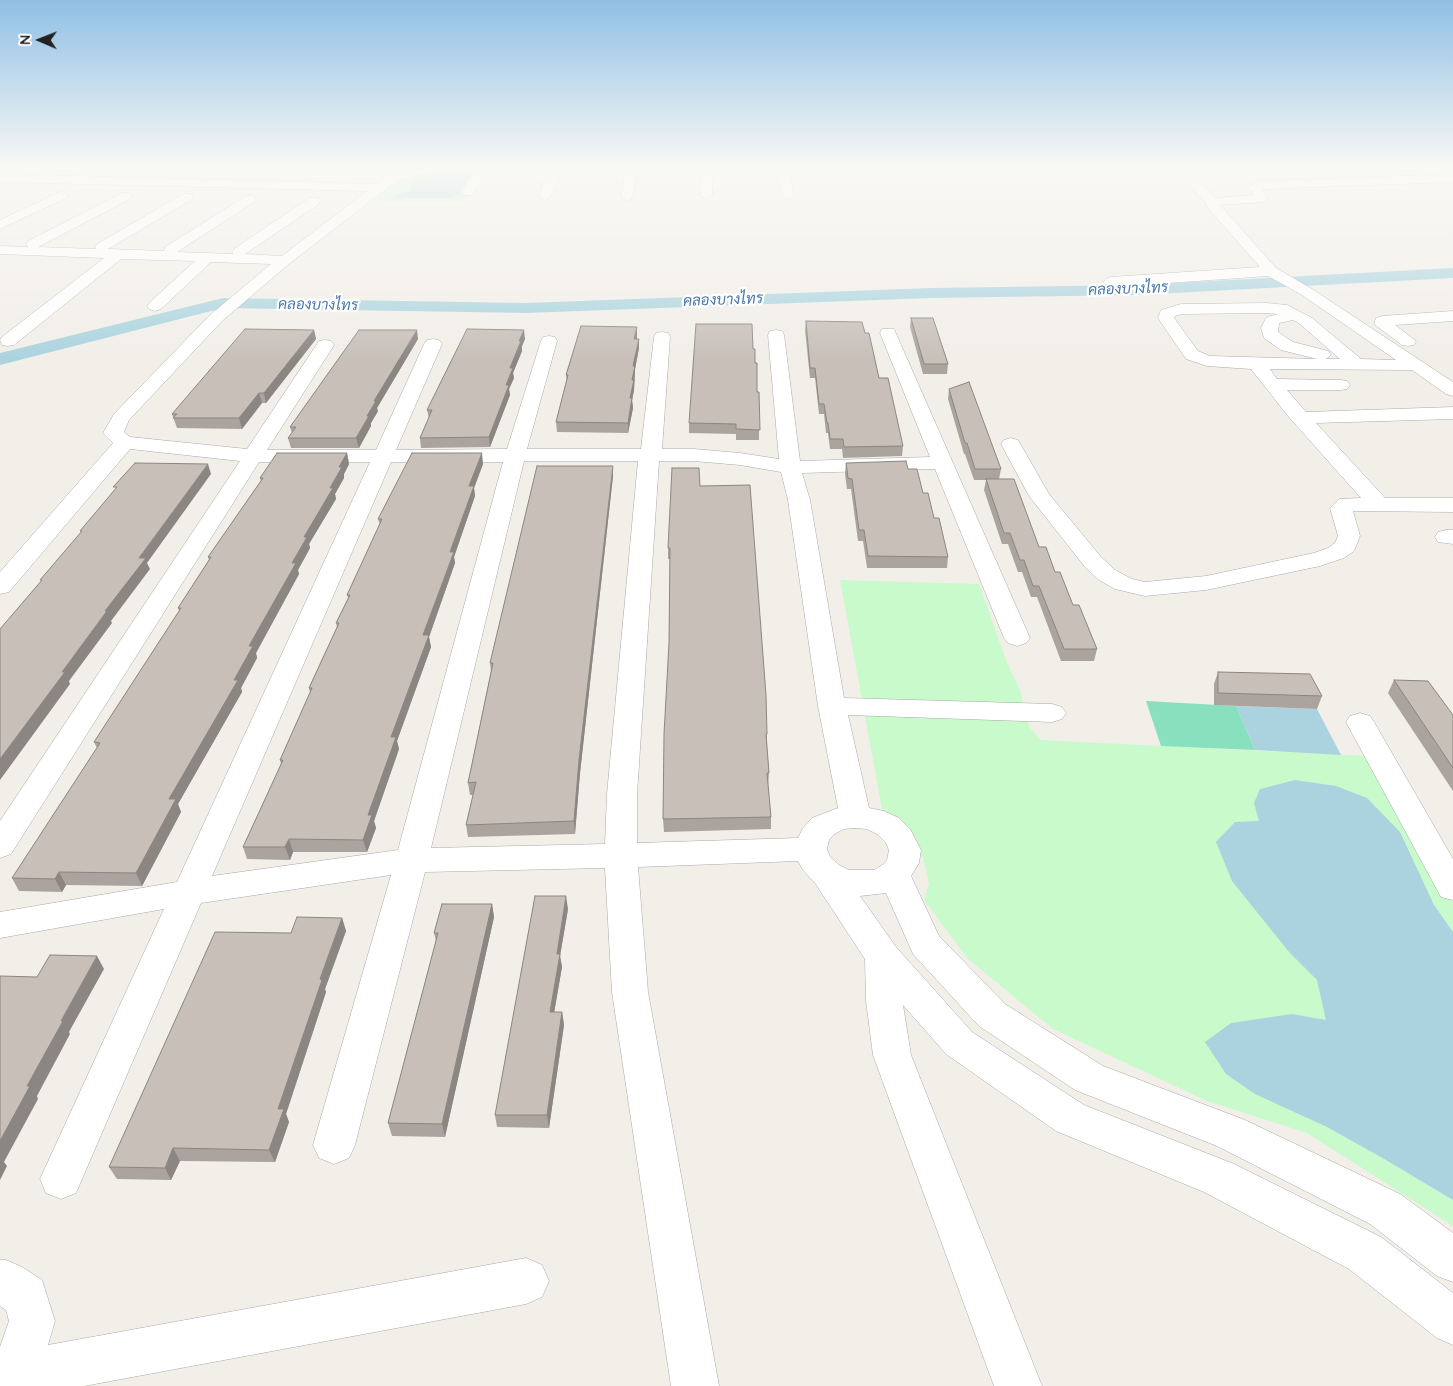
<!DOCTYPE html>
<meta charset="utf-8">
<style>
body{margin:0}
#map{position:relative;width:1453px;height:1386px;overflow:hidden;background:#f2efe9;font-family:Quicksand,sans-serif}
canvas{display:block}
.north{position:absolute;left:15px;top:15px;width:50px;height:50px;-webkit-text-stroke:4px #fff;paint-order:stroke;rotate:271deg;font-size:14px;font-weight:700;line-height:20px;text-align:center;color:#222}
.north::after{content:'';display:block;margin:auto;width:18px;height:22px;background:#222;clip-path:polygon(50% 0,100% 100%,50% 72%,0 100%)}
</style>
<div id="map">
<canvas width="1453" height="1386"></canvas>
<div class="north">N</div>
</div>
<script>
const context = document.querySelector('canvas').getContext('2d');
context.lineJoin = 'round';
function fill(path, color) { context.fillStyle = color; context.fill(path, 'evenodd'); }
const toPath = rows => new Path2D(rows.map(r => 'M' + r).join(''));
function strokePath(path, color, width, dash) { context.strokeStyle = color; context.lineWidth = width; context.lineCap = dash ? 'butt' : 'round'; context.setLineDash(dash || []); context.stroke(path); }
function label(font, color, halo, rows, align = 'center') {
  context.font = font + ' Quicksand,Sarabun,sans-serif'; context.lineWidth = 4.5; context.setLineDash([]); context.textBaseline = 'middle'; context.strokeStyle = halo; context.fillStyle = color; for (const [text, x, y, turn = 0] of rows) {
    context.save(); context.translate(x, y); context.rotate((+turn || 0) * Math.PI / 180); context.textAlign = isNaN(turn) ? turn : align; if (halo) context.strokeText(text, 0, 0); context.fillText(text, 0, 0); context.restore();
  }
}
const park = toPath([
 [406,168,483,168,464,201,377,201,382,188],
 [840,580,979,584,1006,660,1020,690,1029,727,1041,740,1367,756,1453,902,1453,1226,1307,1133,1207,1101,1053,1029,967,958,924,900,929,884,923,857,886,831]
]);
const pitch = toPath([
 [1146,701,1236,706,1255,750,1161,746]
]);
const water = toPath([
 [466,168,473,172,459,193,450,198,396,198,397,195,412,191,411,182,437,173],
 [1236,706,1317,709,1341,755,1255,750],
 [1295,780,1336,786,1367,798,1400,832,1434,905,1453,932,1453,1200,1386,1160,1327,1127,1255,1094,1226,1074,1205,1042,1231,1023,1292,1014,1326,1020,1317,980,1289,952,1232,881,1216,842,1235,822,1259,821,1254,803,1260,789]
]);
const canal = toPath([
 [1453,268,1453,278,1137,295,931,298,526,313,223,308,0,365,0,353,223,298,526,303,931,288,1137,285,1453,268]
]);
const minor = toPath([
 [399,168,412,168,410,170,422,168,443,168,441,170,398,180,290,263,222,321,129,420,124,432,130,437,247,449,319,341,325,340,331,341,334,345,267,450,376,450,424,344,427,340,433,339,439,340,442,344,396,450,507,449,541,341,543,337,549,336,555,337,557,341,527,449,641,449,654,337,656,333,662,332,668,333,670,337,662,449,694,449,740,453,779,459,768,335,770,331,776,330,782,331,784,335,800,461,930,457,880,333,882,329,894,329,1030,638,1026,643,1017,646,1008,643,1004,638,935,469,802,473,810,500,844,698,1052,704,1062,707,1066,713,1062,719,1052,722,848,715,869,808,884,811,899,818,910,829,921,850,919,863,911,876,939,936,1005,1004,1103,1066,1245,1120,1400,1194,1453,1233,1453,1282,1437,1276,1370,1224,1217,1146,1075,1090,979,1026,913,954,886,893,860,896,896,947,972,1032,1084,1105,1234,1164,1381,1237,1453,1293,1453,1345,1437,1338,1349,1269,1204,1192,1056,1131,946,1054,903,1005,911,1055,1042,1386,994,1386,873,1055,866,1001,865,959,815,883,803,870,798,861,638,867,648,992,719,1386,671,1386,612,992,605,868,425,872,355,1145,349,1158,334,1164,319,1158,313,1145,391,875,201,903,76,1193,61,1199,46,1193,40,1179,164,909,0,938,0,912,177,882,370,462,259,462,11,854,0,858,0,821,240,461,130,449,9,592,0,594,0,572,113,443,103,433,114,414,210,315,271,264,211,262,161,309,155,311,149,309,147,306,149,303,195,261,121,259,14,345,8,346,2,345,0,340,2,337,104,258,0,254,0,246,28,247,26,244,28,241,122,193,130,193,132,196,130,199,38,247,96,249,95,247,97,244,183,194,191,194,193,197,191,200,108,249,164,251,165,247,246,196,254,196,256,199,254,202,177,252,233,254,232,252,234,249,309,198,319,198,320,201,319,204,245,254,282,256,367,191,0,182,0,174,377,184,399,168],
 [524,461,638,461,607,794,605,844,431,848,524,461],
 [659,461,694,461,740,465,781,472,788,500,818,706,838,808,812,818,803,828,798,838,637,843,637,794,659,461],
 [391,462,503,462,398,850,212,876,391,462],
 [855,828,867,829,877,834,886,843,889,850,887,860,882,865,874,870,849,870,839,865,830,857,827,849,829,840,834,834,844,829,855,828],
 [476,168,488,168,472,195,464,195,462,192,476,168],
 [549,168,561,168,551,196,545,200,539,196,549,168],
 [626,168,638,168,633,197,627,201,621,197,626,168],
 [702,168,714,168,712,195,706,199,700,195,702,168],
 [776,168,788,168,794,195,792,198,788,199,782,195,776,168],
 [1172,168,1184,168,1216,198,1254,195,1249,188,1251,185,1264,181,1453,174,1453,182,1265,189,1262,190,1267,197,1264,202,1220,205,1276,268,1312,289,1453,382,1453,396,1446,394,1412,370,1270,369,1277,379,1341,380,1347,381,1350,385,1347,389,1341,390,1287,390,1306,412,1453,407,1453,419,1316,423,1385,498,1453,498,1453,512,1353,511,1360,536,1354,551,1344,558,1320,566,1206,590,1145,596,1115,589,1099,580,1085,567,1029,496,1001,444,1004,440,1011,438,1018,440,1049,494,1101,557,1115,570,1132,579,1145,582,1206,576,1314,553,1328,548,1335,543,1338,536,1330,508,1339,499,1361,498,1288,416,1251,369,1207,366,1186,359,1158,318,1161,310,1181,304,1267,303,1287,305,1312,318,1361,359,1396,360,1302,295,1268,276,1111,287,1106,285,1103,282,1106,279,1111,277,1260,267,1207,207,1206,203,1172,168],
 [1267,313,1278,314,1267,317,1265,320,1261,328,1264,338,1281,350,1317,359,1210,356,1198,351,1174,318,1175,316,1182,314,1267,313],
 [1293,320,1300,324,1340,359,1326,359,1331,355,1328,351,1293,342,1278,332,1279,323,1293,320],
 [62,191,68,195,66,198,0,229,0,220,62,191],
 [1453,311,1453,321,1395,325,1416,341,1414,345,1408,346,1402,345,1374,324,1376,318,1382,316,1453,311],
 [1446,530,1453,530,1453,544,1438,542,1435,537,1438,532,1446,530],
 [1360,713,1370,716,1374,722,1453,859,1453,900,1441,897,1346,722,1350,716,1360,713],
 [526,1258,542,1265,549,1281,542,1297,526,1304,84,1386,0,1386,0,1347,9,1321,6,1310,0,1306,0,1260,6,1260,22,1267,42,1280,55,1321,48,1345,526,1258]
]);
const wall = toPath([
 [911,318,948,364,947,374,923,374,910,327],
 [806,321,865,333,879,378,903,446,902,456,843,458,842,449,830,449,828,433,826,433,824,414,819,414,815,378,810,378,805,330],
 [314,330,316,339,266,403,262,403,242,429,177,428,172,414],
 [637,336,637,339,639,339,639,348,635,369,634,390,632,400,633,408,628,433,557,432,556,422,567,382,566,375],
 [418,339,377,408,378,411,371,423,371,426,359,448,291,448,288,438,292,433,290,427],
 [525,339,522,346,522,351,513,373,514,378,509,389,510,395,490,447,421,448,420,438,429,418,427,410],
 [753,349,755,363,757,392,759,392,759,440,736,440,736,434,689,433,689,423],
 [949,389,1001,469,999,479,1039,547,1055,572,1097,649,1094,661,1061,661,1037,597,1031,597,1022,572,1018,572,1008,544,1002,544,984,490,986,480,974,480,965,454,964,454,948,399],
 [347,453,349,464,344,474,344,478,335,494,336,499,309,544,310,548,298,570,299,574,256,653,257,658,241,688,242,692,178,804,181,812,142,886,66,885,62,892,19,891,12,878,97,748,94,742,179,611,178,608,209,560,208,557,261,481,260,478],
 [846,463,908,469,923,493,934,518,948,557,947,568,867,568,863,541,858,541,851,489,847,489,845,474],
 [483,464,474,488,475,496,454,557,455,563,429,637,431,647,397,741,399,749,374,821,376,828,367,852,293,852,290,860,247,859,243,847,281,764,280,760,310,693,309,688,337,627,336,623,348,598,347,595,380,525,378,519],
 [613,476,580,773,575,834,468,837,466,825,473,795,470,795,468,783,491,671,490,663],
 [700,486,767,734,767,747,769,773,768,786,771,817,771,829,664,832,663,819,669,643,670,559,668,559,668,548],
 [1218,672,1322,696,1317,709,1214,705,1214,684],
 [1394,680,1453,715,1453,791,1388,693],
 [492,904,494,917,445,1137,392,1136,388,1123,436,941,434,933],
 [568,909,560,956,562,967,554,1012,562,1012,564,1025,549,1128,497,1127,495,1115],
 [342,918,346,931,325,989,326,992,286,1114,289,1122,275,1162,180,1161,171,1180,117,1179,109,1167,291,933]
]);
const shadedWall = toPath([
 [637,327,637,336,635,348,634,339],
 [314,330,316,339,266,403,264,393],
 [417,330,418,339,377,408,378,411,371,423,371,426,359,448,356,438,374,401],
 [524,330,525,339,522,346,522,351,513,373,514,378,509,389,510,395,490,447,489,437,506,385,510,368,519,341],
 [639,339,639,348,635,369,634,390,632,400,633,408,628,433,628,423,633,366],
 [259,393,262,403,242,429,239,418],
 [347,453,349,464,344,474,344,478,335,494,336,499,309,544,310,548,298,570,299,574,256,653,257,658,241,688,242,692,178,804,181,812,142,886,136,873,169,799,234,680,249,646,292,563,304,537,330,488,339,467],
 [482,453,483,464,474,488,475,496,454,557,455,563,429,637,431,647,397,741,399,749,374,821,376,828,367,852,363,840,368,815,391,737,423,635,450,552,469,486],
 [208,464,211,474,147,563,150,569,111,621,112,623,69,681,70,684,0,780,0,759,105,611,139,558],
 [613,466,613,476,580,773,575,834,574,821,579,760],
 [289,839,293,852,290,860,285,847],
 [59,872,66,885,62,892,55,879],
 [566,896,568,909,560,956,562,967,552,1025,550,1012,557,954],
 [492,904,494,917,445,1137,442,1124],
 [342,918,346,931,325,989,326,992,286,1114,289,1122,275,1162,269,1150,278,1109,320,979],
 [97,956,104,969,69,1032,70,1034,37,1096,38,1099,4,1162,7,1166,0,1180,0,1141,27,1086,61,1021],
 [562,1012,564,1025,549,1128,547,1115],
 [173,1148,180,1161,171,1180,165,1168]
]);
const building = toPath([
 [911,318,933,318,948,364,924,364,911,318],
 [806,321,862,322,865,333,869,333,879,378,888,378,903,446,844,447,843,439,830,439,828,423,827,423,824,404,819,404,815,368,810,368,806,321],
 [696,324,752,324,753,349,755,349,755,363,757,363,757,392,759,392,760,430,736,429,736,424,689,423,696,324],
 [581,326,637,327,634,339,639,339,633,366,635,366,632,380,634,380,630,398,632,398,628,423,556,422,568,375,566,375,581,326],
 [245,329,314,330,264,393,259,393,239,418,173,418,177,414,172,414,245,329],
 [467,329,524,330,519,341,521,341,510,368,513,368,506,385,509,385,489,437,420,438,432,410,427,410,467,329],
 [359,330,417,330,374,401,376,401,367,416,369,416,356,438,288,438,296,427,290,427,359,330],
 [969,382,1001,469,975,469,967,443,965,443,949,389,969,382],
 [277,453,347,453,339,467,342,467,330,488,333,488,304,537,307,537,292,563,296,563,249,646,253,646,234,680,238,680,169,799,176,799,136,873,59,872,55,879,12,878,100,743,94,742,181,608,178,608,211,557,208,557,263,478,260,478,277,453],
 [412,453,482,453,469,486,474,486,450,552,454,552,423,635,429,635,391,737,396,737,368,815,372,815,363,840,289,839,285,847,243,847,283,760,280,760,312,688,309,688,339,623,336,623,350,595,347,595,382,519,378,519,412,453],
 [906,461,908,469,917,469,923,493,928,493,934,518,939,518,948,557,868,556,864,530,859,530,852,479,848,478,846,463,906,461],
 [135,463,208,464,139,558,146,558,105,611,107,611,62,672,65,672,0,759,0,629,42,580,40,580,82,531,80,531,117,487,113,487,135,463],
 [537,466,613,466,579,760,574,821,466,825,476,782,468,783,493,663,490,663,537,466],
 [672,468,699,468,700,486,750,485,766,695,767,734,766,734,769,773,767,773,771,817,663,819,664,734,669,643,670,548,668,548,672,468],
 [986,479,1014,479,1039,547,1046,547,1055,572,1060,572,1073,605,1079,605,1097,649,1064,649,1039,586,1033,586,1024,560,1020,560,1010,533,1004,533,986,479],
 [1218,672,1310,674,1322,696,1218,693,1218,672],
 [1394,680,1428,681,1453,715,1453,768,1394,680],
 [535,896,566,896,557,954,560,954,550,1012,562,1012,547,1115,495,1115,535,896],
 [442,904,492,904,442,1124,388,1123,438,933,434,933,442,904],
 [297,917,342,918,320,979,322,980,278,1109,284,1109,269,1150,173,1148,165,1168,109,1167,215,932,291,933,297,917],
 [50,955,97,956,61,1021,63,1021,27,1086,30,1086,0,1141,0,976,37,977,50,955]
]);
const farWaternames = [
 ["คลองบางไทร",1128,289,-2],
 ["คลองบางไทร",723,300,-2],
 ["คลองบางไทร",318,305,1]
];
fill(park, '#c8facc');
fill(pitch, '#88e0be');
fill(water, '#aad3df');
fill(canal, '#aad3df');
strokePath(minor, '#a9a9a9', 1);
fill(minor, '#fff');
fill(wall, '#aba49e');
fill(shadedWall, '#8b8681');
fill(building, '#c7bfb8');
strokePath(building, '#8b8681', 1);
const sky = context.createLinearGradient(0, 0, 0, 362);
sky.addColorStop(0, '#8fc0e4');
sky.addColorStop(0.46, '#f9f8f5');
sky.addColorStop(1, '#f9f8f500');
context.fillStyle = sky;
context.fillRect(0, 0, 1453, 362);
label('italic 15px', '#4a7aab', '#fff', farWaternames);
</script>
